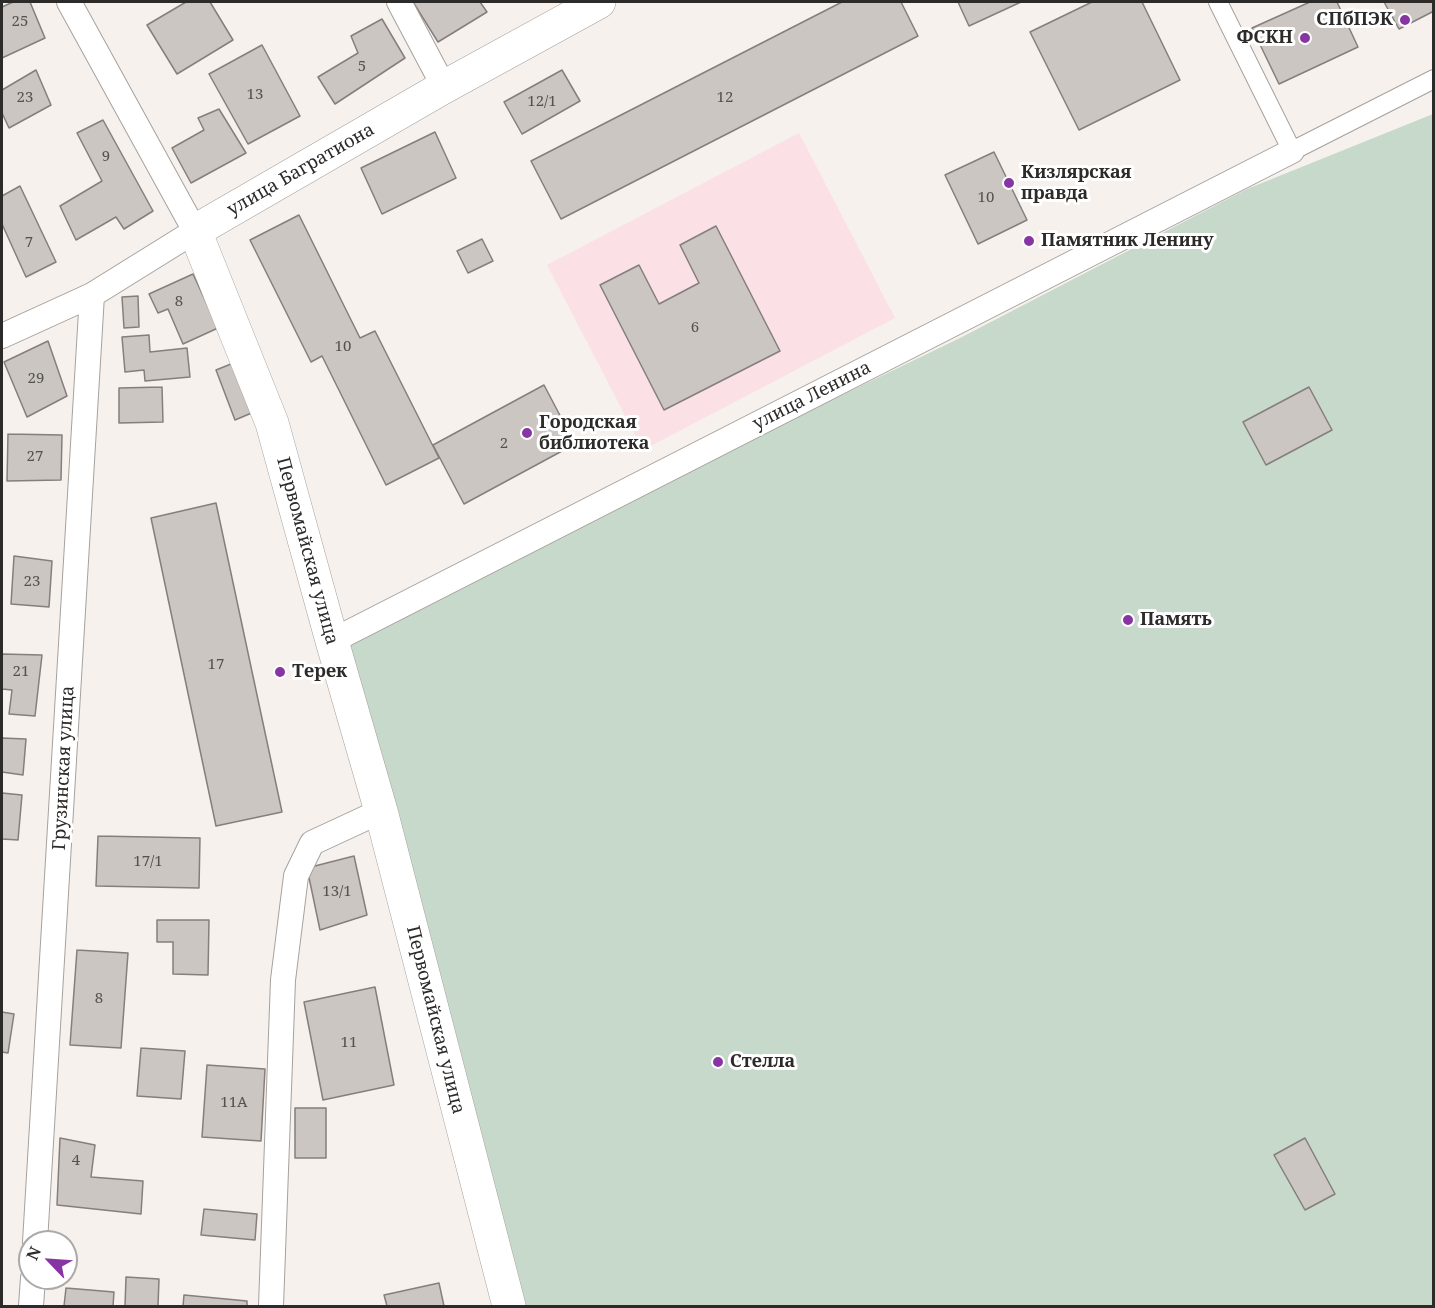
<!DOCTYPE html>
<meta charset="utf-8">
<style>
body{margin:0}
#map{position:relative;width:1435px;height:1308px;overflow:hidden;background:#f6f1ed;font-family:"Noto Serif",serif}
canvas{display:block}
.frame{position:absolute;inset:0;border:3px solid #2d2b2a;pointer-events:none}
.north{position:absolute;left:18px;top:1230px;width:60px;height:60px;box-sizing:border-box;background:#fff;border:2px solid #abaaaa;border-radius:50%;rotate:295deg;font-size:16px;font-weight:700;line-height:24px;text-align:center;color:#2d2b2a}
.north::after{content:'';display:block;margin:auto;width:21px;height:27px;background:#8835a4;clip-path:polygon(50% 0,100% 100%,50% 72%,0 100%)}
</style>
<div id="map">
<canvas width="1435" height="1308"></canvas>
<div class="frame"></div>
<div class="north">N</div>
</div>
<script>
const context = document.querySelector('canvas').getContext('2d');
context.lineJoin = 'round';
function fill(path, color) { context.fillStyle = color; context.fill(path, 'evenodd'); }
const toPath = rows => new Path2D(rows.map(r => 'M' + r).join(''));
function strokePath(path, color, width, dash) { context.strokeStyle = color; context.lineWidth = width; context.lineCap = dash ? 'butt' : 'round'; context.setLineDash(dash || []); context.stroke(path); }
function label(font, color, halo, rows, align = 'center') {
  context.font = font + ' "Noto Serif",serif'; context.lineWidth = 6; context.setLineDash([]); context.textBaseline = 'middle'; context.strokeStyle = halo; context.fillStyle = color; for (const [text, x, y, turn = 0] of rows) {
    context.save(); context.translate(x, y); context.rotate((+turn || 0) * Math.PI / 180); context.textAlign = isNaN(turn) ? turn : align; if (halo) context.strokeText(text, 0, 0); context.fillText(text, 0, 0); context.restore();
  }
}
const education = toPath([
 [799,133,895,318,643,450,547,265]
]);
const green = toPath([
 [1433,114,1433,1306,508,1306,332,641,960,338,1247,189]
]);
const building = toPath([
 [13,2,30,2,45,38,2,58,2,7,13,2],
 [186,2,210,2,233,40,177,74,147,25,186,2],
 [413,2,480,2,487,12,438,42,413,2],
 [842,2,901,2,918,36,561,219,531,161,842,2],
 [958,2,1021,2,969,26,958,2],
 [1092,2,1142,2,1180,80,1079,130,1030,32,1092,2],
 [1310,2,1337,2,1358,47,1279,84,1252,28,1310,2],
 [1384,2,1434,2,1434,11,1399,29,1384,2],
 [382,19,405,58,335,104,318,77,358,53,351,36,382,19],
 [262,45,300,116,248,144,209,74,262,45],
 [36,70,51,105,9,128,2,113,2,90,36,70],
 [562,70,580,101,522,134,504,102,562,70],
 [219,109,246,153,191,183,172,148,204,130,198,118,219,109],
 [103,120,153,211,124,229,116,217,76,240,60,206,102,181,77,133,103,120],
 [435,132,456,178,382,214,361,168,435,132],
 [994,152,1027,220,978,244,945,175,994,152],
 [20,186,56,262,26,277,2,224,2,196,20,186],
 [299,215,360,338,375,331,439,458,386,485,322,356,311,362,250,240,299,215],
 [716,226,780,351,664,410,600,285,639,265,659,304,699,283,680,245,716,226],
 [482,239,493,261,468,273,457,251,482,239],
 [193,274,218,328,183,344,168,309,158,313,149,294,193,274],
 [138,296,139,327,124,328,122,297,138,296],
 [149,335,150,352,187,348,190,377,145,381,144,370,125,372,122,337,149,335],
 [48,341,67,396,27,417,4,362,48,341],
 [236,362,254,412,235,420,216,370,236,362],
 [544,385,575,444,464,504,433,445,544,385],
 [162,387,163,422,119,423,119,388,162,387],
 [1309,387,1332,430,1266,465,1243,422,1309,387],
 [8,434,62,435,61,480,7,481,8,434],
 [216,503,282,812,216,826,151,518,216,503],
 [14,556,52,561,49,607,11,604,14,556],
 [2,654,42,655,35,716,9,714,12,690,2,689,2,654],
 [2,738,26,739,23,775,2,772,2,738],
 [2,793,22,795,18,840,2,839,2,793],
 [98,836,200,838,199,888,96,886,98,836],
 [354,856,367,915,320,930,307,868,354,856],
 [157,920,209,920,208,975,173,974,173,942,157,942,157,920],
 [77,950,128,953,121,1048,70,1045,77,950],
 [375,987,394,1085,323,1100,304,1002,375,987],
 [2,1012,14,1014,8,1053,2,1052,2,1012],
 [141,1048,185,1051,181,1099,137,1096,141,1048],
 [207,1065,265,1069,261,1141,202,1137,207,1065],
 [295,1108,326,1108,326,1158,295,1158,295,1108],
 [60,1138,95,1145,91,1177,143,1181,141,1214,57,1205,60,1138],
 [1305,1138,1335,1194,1305,1210,1274,1155,1305,1138],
 [204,1209,257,1214,255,1240,201,1235,204,1209],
 [126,1277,159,1279,158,1306,125,1306,126,1277],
 [439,1283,444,1306,387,1306,384,1295,439,1283],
 [66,1288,114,1292,113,1306,64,1306,66,1288],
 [184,1295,247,1301,247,1306,183,1306,184,1295]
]);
const pedestrian = toPath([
 [1218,2,1292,151,1434,79]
]);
const minor = toPath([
 [399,2,444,87],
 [2,336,92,295,195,231,69,2],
 [332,641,1292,151],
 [35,1242,92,295],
 [31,1306,33,1278],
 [271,1306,283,980,296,876,312,843,381,811]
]);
const secondary = toPath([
 [509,1306,381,811,332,641,272,423,195,231,444,87,599,2]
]);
const markers = [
 [1405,20,6,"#8835a4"],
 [1305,38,6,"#8835a4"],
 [1009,183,6,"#8835a4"],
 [1029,241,6,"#8835a4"],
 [527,433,6,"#8835a4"],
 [1128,620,6,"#8835a4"],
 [280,672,6,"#8835a4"],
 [718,1062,6,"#8835a4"]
];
const numberNames = [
 ["25",20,22],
 ["5",362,67],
 ["13",255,95],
 ["23",25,98],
 ["12",725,98],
 ["12/1",542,102],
 ["9",106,157],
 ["10",986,198],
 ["7",29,243],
 ["8",179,302],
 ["6",695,328],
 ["10",343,347],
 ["29",36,379],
 ["2",504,444],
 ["27",35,457],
 ["23",32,582],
 ["17",216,665],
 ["21",21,672],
 ["17/1",148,862],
 ["13/1",337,892],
 ["8",99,999],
 ["11",349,1043],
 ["11А",234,1103],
 ["4",76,1161]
];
const poiNames = [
 ["СПбПЭК",1393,20,"right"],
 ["ФСКН",1293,38,"right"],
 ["Кизлярская",1021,173],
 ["правда",1021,194],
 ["Памятник Ленину",1041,241],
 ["Городская",539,423],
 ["библиотека",539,444],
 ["Память",1140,620],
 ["Терек",292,672],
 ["Стелла",730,1062]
];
const streetNames = [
 ["улица Багратиона",301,170,-30],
 ["улица Ленина",812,396,-27],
 ["Первомайская улица",307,551,75],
 ["Грузинская улица",64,768,-87],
 ["Первомайская улица",435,1020,76]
];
fill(education, '#fbe0e6');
fill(green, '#c6d9ca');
fill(building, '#cbc6c2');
strokePath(building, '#847f7c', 1.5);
strokePath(pedestrian, '#a6a19d', 20);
strokePath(minor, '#a6a19d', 26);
strokePath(secondary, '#a6a19d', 34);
strokePath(pedestrian, '#fff', 18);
strokePath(minor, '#fff', 24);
strokePath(secondary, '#fff', 33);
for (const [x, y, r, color] of markers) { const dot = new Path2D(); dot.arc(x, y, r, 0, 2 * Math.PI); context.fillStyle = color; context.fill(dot); strokePath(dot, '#fff', 2); }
label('15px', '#545250', null, numberNames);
label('bold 18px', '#2d2b2a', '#fff', poiNames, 'left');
label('18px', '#2d2b2a', '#fff', streetNames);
</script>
